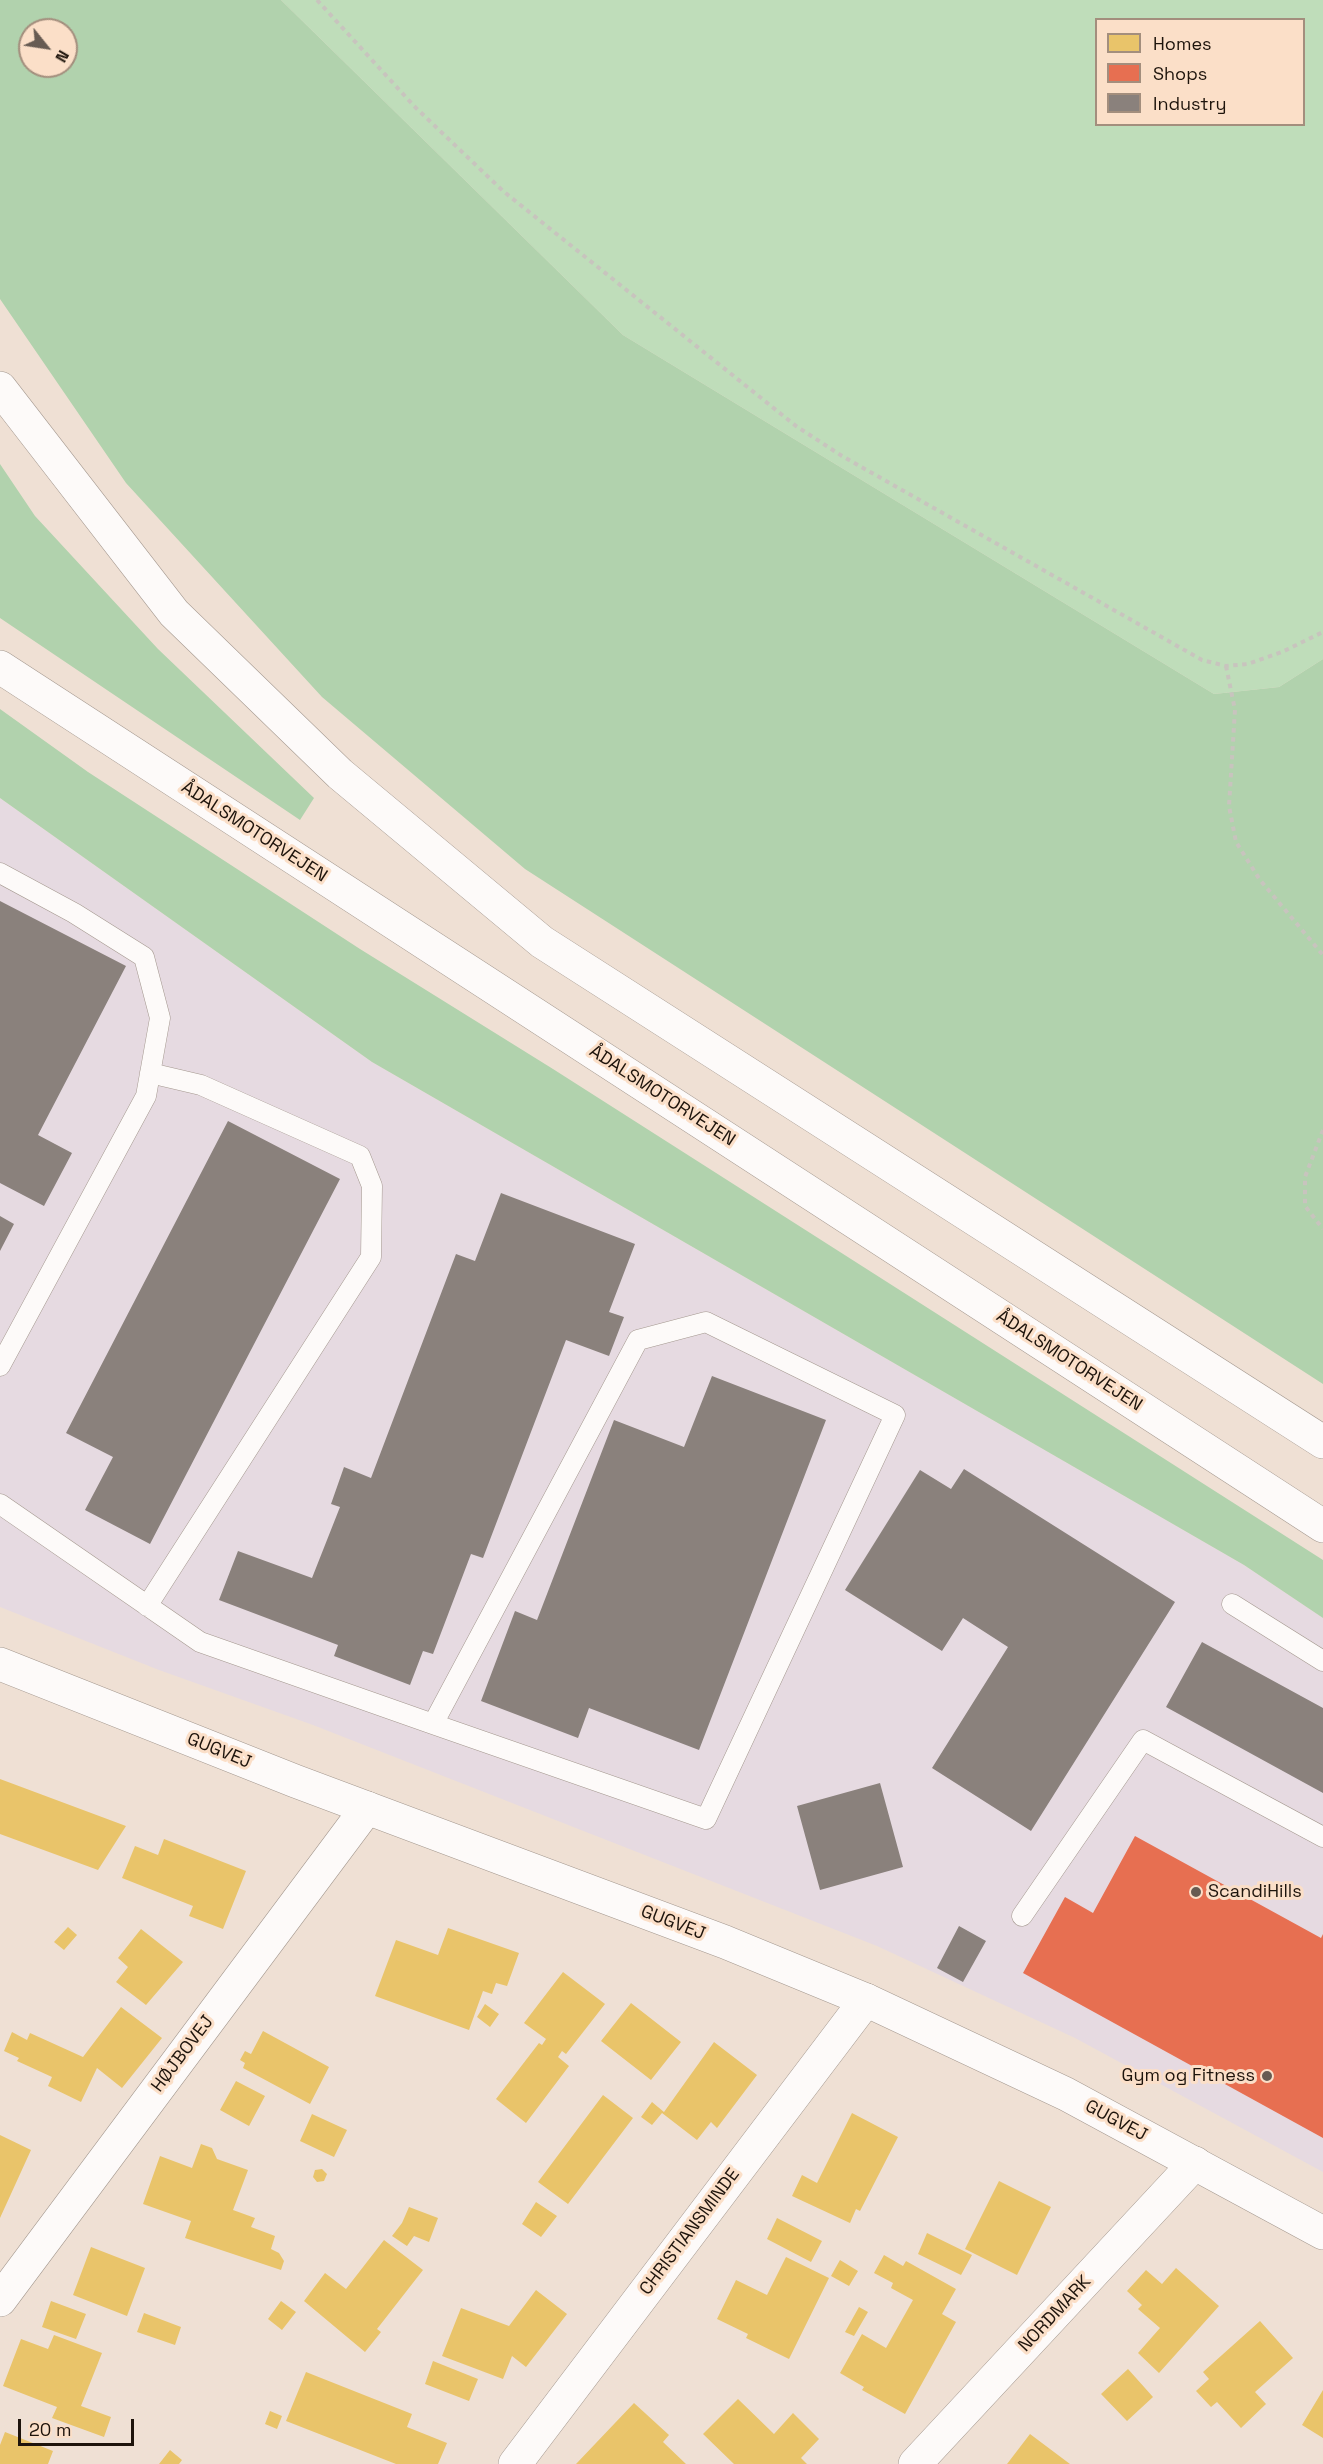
<!DOCTYPE html>
<meta charset="utf-8">
<style>
body{margin:0}
#map{position:relative;width:1323px;height:2464px;overflow:hidden;background:#efe0d4;font-family:"Space Grotesk",sans-serif}
canvas{display:block}
.legend{position:absolute;left:1095px;top:18px;width:210px;height:108px;box-sizing:border-box;background:#fbdfc8;border:2px solid #a38e7d;margin:0;padding:8px 10px;list-style:none;font-size:18px;color:#1e140c}
.legend li{display:flex;align-items:center;gap:12px;height:30px}
.legend b{width:30px;border:2px solid #a38e7d}
.north{position:absolute;left:18px;top:18px;width:60px;height:60px;box-sizing:border-box;background:#fbdfc8;border:2px solid #a38e7d;border-radius:50%;rotate:120deg;font-size:16px;font-weight:700;line-height:24px;text-align:center;color:#1e140c}
.north::after{content:'';display:block;margin:auto;width:21px;height:27px;background:#675b52;clip-path:polygon(50% 0,100% 100%,50% 72%,0 100%)}
.scale{position:absolute;left:18px;top:2419px;width:116px;height:27px;box-sizing:border-box;border:3px solid #1e140c;border-top:0;padding-left:8px;font-size:18px;line-height:21px;white-space:nowrap;color:#1e140c;-webkit-text-stroke:4px #fbdfc8;paint-order:stroke}
</style>
<div id="map">
<canvas width="1323" height="2464"></canvas>
<ul class="legend">
<li><b style="height:16px;background:#e9c46a"></b>Homes</li>
<li><b style="height:16px;background:#e76f51"></b>Shops</li>
<li><b style="height:16px;background:#8a817c"></b>Industry</li>
</ul>
<div class="north">N</div>
<div class="scale">20 m</div>
</div>
<script>
const context = document.querySelector('canvas').getContext('2d');
context.lineJoin = 'round';
function fill(path, color) { context.fillStyle = color; context.fill(path, 'evenodd'); }
const toPath = rows => new Path2D(rows.map(r => 'M' + r).join(''));
function strokePath(path, color, width, dash) { context.strokeStyle = color; context.lineWidth = width; context.lineCap = dash ? 'butt' : 'round'; context.setLineDash(dash || []); context.stroke(path); }
function label(font, color, halo, rows, align = 'center') {
  context.font = font + ' "Space Grotesk",sans-serif'; context.lineWidth = 6; context.setLineDash([]); context.textBaseline = 'middle'; context.strokeStyle = halo; context.fillStyle = color; for (const [text, x, y, turn = 0] of rows) {
    context.save(); context.translate(x, y); context.rotate((+turn || 0) * Math.PI / 180); context.textAlign = isNaN(turn) ? turn : align; if (halo) context.strokeText(text, 0, 0); context.fillText(text, 0, 0); context.restore();
  }
}
const commercial = toPath([
 [0,798,372,1062,1244,1565,1323,1618,1323,2172,1075,2038,877,1946,313,1725,159,1670,0,1607]
]);
const green = toPath([
 [281,0,1323,0,1323,659,1279,687,1214,694,623,335],
 [1096,20,1304,20,1304,124,1096,124]
]);
const forest = toPath([
 [0,0,281,0,623,335,1214,694,1279,687,1323,659,1323,1384,525,869,322,697,126,483,0,299],
 [30,30,66,30,66,66,30,66],
 [0,464,35,516,158,649,314,798,300,820,0,618],
 [0,709,88,772,360,949,553,1069,1323,1560,1323,1618,1244,1565,372,1062,0,798]
]);
const homes = toPath([
 [0,1779,126,1826,98,1870,0,1834],
 [164,1839,246,1871,223,1929,189,1916,193,1906,122,1878,135,1846,158,1855],
 [68,1927,77,1935,64,1950,54,1942],
 [448,1928,519,1953,507,1986,496,1983,492,1994,483,1991,469,2030,375,1996,396,1940,438,1955],
 [141,1929,183,1962,146,2005,116,1982,128,1967,118,1958],
 [563,1972,605,2004,566,2054,562,2051,558,2057,569,2066,526,2123,496,2099,539,2043,542,2045,546,2039,524,2023],
 [631,2003,681,2042,651,2080,601,2041],
 [485,2004,499,2014,490,2027,477,2017],
 [121,2007,162,2038,122,2088,97,2068,81,2102,48,2086,52,2077,17,2061,19,2058,4,2051,12,2032,27,2040,30,2033,83,2057],
 [263,2031,329,2067,310,2104,243,2068,245,2063,240,2060,245,2051,251,2054],
 [714,2042,757,2075,717,2128,711,2122,697,2140,662,2113,652,2125,641,2117,652,2102,664,2112],
 [236,2081,265,2096,249,2126,220,2110],
 [603,2095,633,2118,568,2204,538,2182],
 [852,2113,898,2137,860,2211,856,2209,850,2223,792,2196,802,2175,817,2183],
 [312,2114,347,2130,334,2157,300,2141],
 [0,2135,31,2150,0,2218],
 [201,2144,212,2148,217,2159,248,2170,233,2210,255,2218,251,2227,275,2236,271,2249,279,2253,284,2261,281,2270,185,2238,191,2221,143,2204,160,2156,192,2168],
 [322,2169,327,2174,324,2181,317,2182,313,2177,315,2170],
 [999,2181,1051,2207,1017,2275,965,2249],
 [536,2202,557,2216,541,2237,522,2224],
 [409,2207,438,2218,429,2242,414,2236,407,2246,392,2236,402,2223],
 [777,2218,822,2241,811,2262,767,2239],
 [927,2233,972,2255,961,2275,918,2254],
 [384,2240,423,2270,377,2329,381,2332,365,2352,304,2301,325,2273,346,2289],
 [91,2247,145,2268,127,2316,73,2295],
 [884,2255,903,2266,906,2261,956,2289,942,2314,956,2322,905,2414,862,2390,864,2387,840,2373,862,2334,886,2348,913,2300,891,2288,893,2283,874,2273],
 [786,2257,829,2278,789,2359,746,2338,748,2334,717,2319,736,2280,767,2295],
 [840,2260,858,2271,849,2286,831,2276],
 [1176,2268,1219,2306,1159,2373,1138,2353,1160,2328,1138,2309,1142,2305,1127,2291,1146,2270,1162,2284],
 [536,2290,567,2314,526,2367,512,2356,503,2379,442,2356,461,2308,509,2326],
 [51,2301,86,2314,76,2339,42,2327],
 [281,2301,296,2312,282,2330,268,2319],
 [859,2307,868,2312,854,2336,845,2332],
 [144,2313,181,2327,175,2345,137,2332],
 [1260,2321,1293,2358,1255,2392,1266,2404,1241,2428,1217,2402,1211,2407,1196,2391,1209,2379,1203,2372],
 [54,2335,102,2353,81,2406,111,2417,104,2437,52,2418,57,2407,3,2386,21,2339,48,2349],
 [433,2361,478,2379,469,2401,425,2384],
 [1128,2369,1153,2397,1127,2421,1101,2394],
 [306,2372,412,2414,407,2427,447,2443,438,2464,396,2464,286,2421],
 [1323,2390,1323,2438,1302,2425],
 [738,2399,774,2434,793,2413,819,2439,801,2458,807,2464,734,2464,703,2434],
 [634,2403,669,2435,663,2442,686,2464,576,2464],
 [270,2411,282,2416,277,2429,265,2424],
 [5,2432,53,2451,48,2464,0,2464,0,2445],
 [1030,2434,1070,2464,1007,2464],
 [170,2450,182,2460,179,2464,159,2464]
]);
const shops = toPath([
 [1135,1836,1321,1938,1323,1934,1323,2138,1023,1973,1065,1897,1093,1913]
]);
const industry = toPath([
 [0,901,126,966,38,1135,72,1153,44,1206,0,1183],
 [228,1121,340,1179,150,1544,85,1510,113,1457,66,1433],
 [501,1193,635,1244,609,1312,624,1317,609,1356,566,1340,483,1558,471,1554,433,1654,423,1651,410,1685,334,1656,338,1645,219,1600,238,1551,312,1578,340,1507,331,1504,344,1467,371,1478,456,1254,475,1261],
 [0,1216,14,1224,0,1251],
 [712,1376,826,1420,699,1750,589,1708,578,1738,481,1701,515,1611,537,1620,614,1420,684,1447],
 [964,1469,1175,1602,1031,1831,932,1768,1008,1647,963,1618,942,1651,845,1590,920,1470,951,1489],
 [1202,1642,1323,1708,1323,1793,1166,1707],
 [880,1783,903,1867,820,1890,797,1806],
 [959,1926,986,1941,963,1982,937,1968]
]);
const path = toPath([
 [317,0,415,107,503,191,796,426,842,456,1202,660,1226,666,1248,664,1282,652,1323,632],
 [1226,666,1235,710,1229,806,1236,842,1260,880,1323,955],
 [1323,1130,1305,1177,1305,1206,1323,1229]
]);
const lane = toPath([
 [0,873,74,913,144,957,160,1018,146,1096,0,1366],
 [0,1504,200,1642,433,1724,706,1819,895,1415,706,1322,638,1340,433,1724],
 [1232,1604,1323,1661],
 [147,1606,371,1257,372,1186,360,1156,201,1085,150,1073],
 [1022,1916,1143,1740,1323,1837]
]);
const street = toPath([
 [0,2300,367,1808],
 [515,2464,866,2000],
 [915,2464,1195,2163]
]);
const secondary = toPath([
 [0,1664,295,1781,725,1942,866,2000,1066,2094,1323,2233]
]);
const highway = toPath([
 [0,388,174,613,340,774,542,942,1323,1442],
 [0,667,1323,1526]
]);
const markers = [
 [1196,1892,6,"#675b52"],
 [1267,2076,6,"#675b52"]
];
const streetNames = [
 ["ÅDALSMOTORVEJEN",254,832,33],
 ["ÅDALSMOTORVEJEN",662,1096,33],
 ["ÅDALSMOTORVEJEN",1069,1361,33],
 ["GUGVEJ",219,1751,22],
 ["GUGVEJ",673,1923,21],
 ["HØJBOVEJ",183,2054,-53],
 ["GUGVEJ",1116,2121,28],
 ["CHRISTIANSMINDE",690,2232,-53],
 ["NORDMARK",1055,2314,-47]
];
const poiNames = [
 ["ScandiHills",1208,1892],
 ["Gym og Fitness",1255,2076,"right"]
];
fill(commercial, '#e6dae1');
fill(green, '#bfddba');
fill(forest, '#b1d2ad');
fill(homes, '#e9c46a');
fill(shops, '#e76f51');
fill(industry, '#8a817c');
strokePath(lane, '#a4988f', 21);
strokePath(street, '#a4988f', 34);
strokePath(secondary, '#a4988f', 34);
strokePath(highway, '#a4988f', 34);
strokePath(path, '#c8c4be', 4, [4.5, 4.5]);
strokePath(lane, '#fdfaf9', 20);
strokePath(street, '#fdfaf9', 33);
strokePath(secondary, '#fdfaf9', 33);
strokePath(highway, '#fdfaf9', 33);
for (const [x, y, r, color] of markers) { const dot = new Path2D(); dot.arc(x, y, r, 0, 2 * Math.PI); context.fillStyle = color; context.fill(dot); strokePath(dot, '#fbdfc8', 2); }
label('18px', '#1e140c', '#fbdfc8', streetNames);
label('18px', '#1e140c', '#fbdfc8', poiNames, 'left');
</script>
